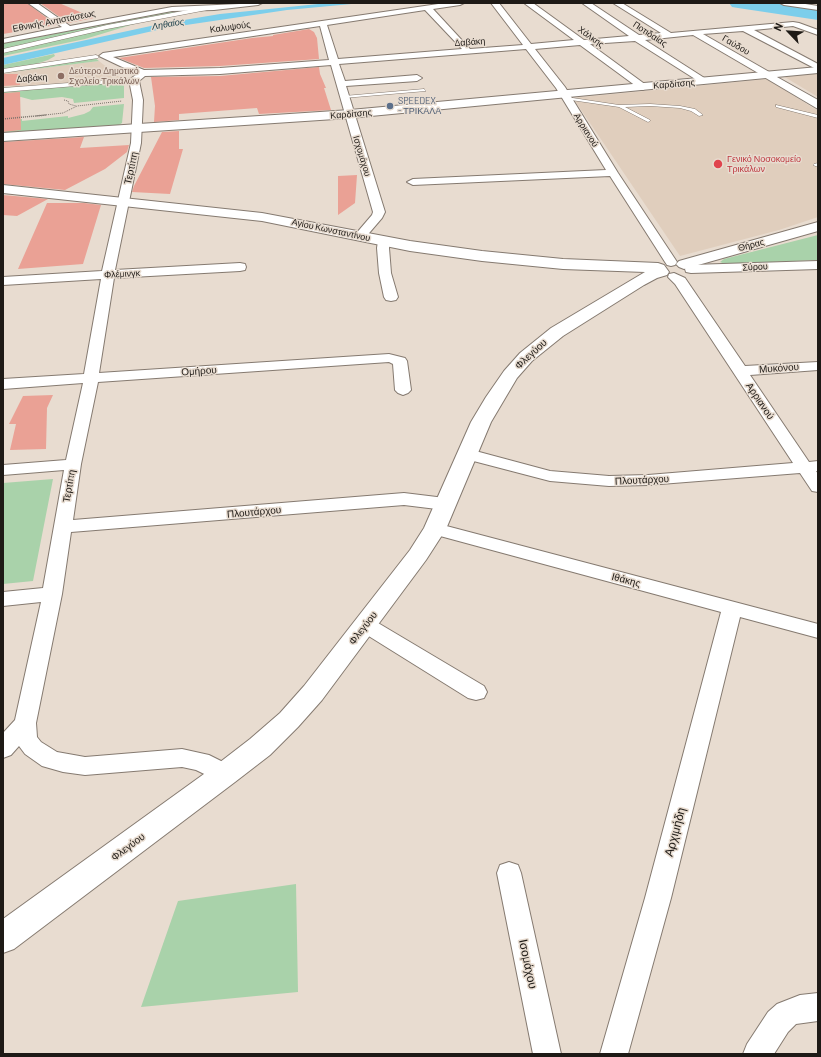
<!DOCTYPE html>
<meta charset="utf-8">
<style>
body{margin:0}
#map{position:relative;width:821px;height:1057px;overflow:hidden;background:#e8dcd0;font-family:Barlow,sans-serif}
canvas{display:block}
.frame{position:absolute;inset:0;border:4px solid #1e1a16;pointer-events:none}
.north{position:absolute;left:769px;top:12px;width:40px;height:40px;-webkit-text-stroke:3px #e8dcd0;paint-order:stroke;rotate:295deg;font-size:11px;font-weight:700;line-height:16px;text-align:center;color:#1e1a16}
.north::after{content:'';display:block;margin:auto;width:14px;height:18px;background:#1e1a16;clip-path:polygon(50% 0,100% 100%,50% 72%,0 100%)}
</style>
<div id="map">
<canvas width="821" height="1057"></canvas>
<div class="frame"></div>
<div class="north">N</div>
</div>
<script>
const context = document.querySelector('canvas').getContext('2d');
context.lineJoin = 'round';
function fill(path, color) { context.fillStyle = color; context.fill(path, 'evenodd'); }
const toPath = rows => new Path2D(rows.map(r => 'M' + r).join(''));
function strokePath(path, color, width, dash) { context.strokeStyle = color; context.lineWidth = width; context.lineCap = dash ? 'butt' : 'round'; context.setLineDash(dash || []); context.stroke(path); }
function label(font, color, halo, rows, align = 'center') {
  context.font = font + ' Barlow,sans-serif'; context.lineWidth = 3; context.setLineDash([]); context.textBaseline = 'middle'; context.strokeStyle = halo; context.fillStyle = color; for (const [text, x, y, turn = 0] of rows) {
    context.save(); context.translate(x, y); context.rotate((+turn || 0) * Math.PI / 180); context.textAlign = isNaN(turn) ? turn : align; if (halo) context.strokeText(text, 0, 0); context.fillText(text, 0, 0); context.restore();
  }
}
const built = toPath([
 [99,61,123,80,3,89,3,73],
 [818,73,818,97,783,76],
 [767,79,818,111,818,217,779,230,680,256,573,98]
]);
const green = toPath([
 [193,9,157,17,85,39,3,56,3,42,29,37,34,38,74,30,77,27,172,10],
 [54,54,55,56,48,60,36,64,3,69,3,65],
 [95,58,99,61,3,73],
 [124,82,124,98,74,103,73,99,62,97,32,100,21,97,3,99,3,91],
 [124,104,122,123,119,125,3,133,3,121,22,119,22,121,68,116,68,118,84,114,90,111,93,107],
 [818,235,818,260,725,264,720,262,724,259],
 [53,479,33,581,3,584,3,483],
 [296,884,298,992,141,1007,178,901]
]);
const water = toPath([
 [328,3,362,3,287,10,166,28,3,65,3,58,160,24,220,14]
]);
const river = toPath([
 [729,3,773,3,818,10,818,20,738,8,732,7,729,3]
]);
const building = toPath([
 [3,3,27,3,56,25,3,34],
 [40,3,59,3,94,18,68,23],
 [309,29,314,32,317,38,319,59,220,66,144,68,119,58,252,38,273,36,273,35],
 [319,67,320,74,326,88,324,88,331,110,259,114,257,108,179,114,179,120,154,122,155,106,151,77,220,76],
 [3,74,19,74,20,85,3,86],
 [20,92,21,130,3,132,3,93],
 [179,131,179,149,183,149,170,194,132,192,134,186,162,132],
 [84,137,80,148,129,145,127,152,105,169,65,190,3,184,3,142],
 [357,175,355,203,338,215,338,176],
 [3,195,48,199,17,216,3,215],
 [47,203,84,203,101,205,83,264,18,269],
 [53,395,47,408,46,449,10,450,16,424,9,424,23,396]
]);
const pathFar1 = toPath([
 [64,100,68,101,69,104,76,106],
 [36,116,63,113,77,106,122,101]
]);
const path = toPath([
 [3,119,46,115]
]);
const service = toPath([
 [424,89,426,91,344,98,342,97,344,96,424,89],
 [566,97,619,105,650,104,680,106,695,109,703,115,699,116,691,111,680,108,650,106,625,107,650,120,650,121,648,122,619,107,564,99,564,98,566,97],
 [776,105,818,115,818,118,776,107,776,105],
 [818,163,818,167,813,165,814,164,818,163]
]);
const pedestrian = toPath([
 [210,6,213,8,212,9,107,29,3,53,3,49,107,25,210,6],
 [96,55,99,57,98,58,3,73,3,69,96,55],
 [134,78,136,79,136,81,3,92,3,88,134,78]
]);
const minor = toPath([
 [28,3,37,3,70,26,172,7,262,3,258,5,214,10,172,11,3,43,3,39,62,27,28,3],
 [445,3,464,3,460,5,433,9,470,49,523,45,491,3,499,3,531,44,574,40,524,3,533,3,584,40,629,36,582,3,591,3,639,35,661,33,613,3,622,3,671,33,793,22,799,23,818,30,818,35,793,26,754,30,818,64,818,70,743,31,703,34,771,73,772,75,771,77,765,77,693,35,645,40,706,79,708,81,703,84,635,41,590,44,646,85,648,87,643,90,640,89,580,45,535,49,565,87,618,173,677,262,675,265,671,266,667,265,665,262,610,176,413,185,407,182,413,179,606,170,556,88,526,49,339,64,345,81,417,75,422,78,417,81,346,86,385,212,382,218,364,239,360,240,356,239,354,236,372,215,373,212,331,65,220,74,145,76,139,81,143,100,141,143,115,270,240,263,245,264,246,267,245,270,240,271,114,278,99,373,389,354,405,358,407,361,411,390,408,393,403,395,398,393,395,390,393,364,389,362,98,382,81,464,73,520,404,493,445,498,451,500,454,504,451,508,445,510,404,505,71,532,62,594,36,723,37,737,41,742,57,752,85,757,182,749,209,755,233,767,236,774,233,781,225,784,196,770,182,767,85,775,63,772,42,766,25,754,19,746,11,755,3,758,3,733,15,720,41,602,3,606,3,592,43,588,64,470,3,475,3,465,66,460,83,383,3,389,3,379,84,374,101,279,3,285,3,277,102,271,131,143,133,100,129,80,137,74,99,56,103,53,445,3],
 [425,10,462,49,338,59,327,25,425,10],
 [320,26,329,60,220,68,144,70,113,57,320,26],
 [780,3,799,3,818,6,818,10,784,5,780,3],
 [384,237,388,238,390,241,389,248,391,273,398,297,396,300,391,301,386,300,384,297,379,273,377,248,378,241,380,238,384,237],
 [818,261,818,269,691,273,686,272,685,269,686,266,691,265,818,261],
 [674,273,685,278,745,366,818,362,818,370,750,375,809,462,818,461,818,471,816,471,818,474,818,492,812,491,800,473,648,485,609,486,550,481,462,458,460,454,462,450,468,449,550,471,609,476,648,475,793,463,675,284,668,277,669,274,674,273],
 [435,523,818,624,818,638,740,617,671,898,628,1054,600,1054,645,898,721,612,429,533,426,529,429,525,435,523],
 [366,618,373,620,484,686,487,692,484,698,476,700,468,698,359,630,356,625,359,620,366,618],
 [509,862,518,865,521,873,561,1054,533,1054,497,873,500,865,509,862],
 [818,993,818,1021,796,1024,788,1032,774,1054,743,1054,747,1044,768,1012,777,1004,800,995,818,993]
]);
const tertiary = toPath([
 [768,72,818,100,818,109,764,77,763,75,768,72],
 [3,185,262,213,410,241,482,251,563,259,658,263,664,265,669,272,667,275,657,278,644,285,563,336,532,361,517,378,491,422,446,529,426,560,322,700,298,727,270,755,235,782,14,949,3,953,3,919,215,766,250,739,280,713,304,686,410,550,424,528,471,422,486,397,504,371,520,353,551,328,645,272,563,269,482,261,410,251,262,221,3,193,3,185],
 [818,222,818,231,684,269,679,267,676,264,679,261,818,222]
]);
const primary = toPath([
 [818,67,818,73,350,118,3,141,3,133,350,110,818,67]
]);
const markers = [
 [61,76,4,"#8d6e63"],
 [390,106,4,"#5c6f8a"],
 [718,164,5,"#e0444e"]
];
const farStreetnames = [
 ["Εθνικής Αντιστάσεως",54,21,-11],
 ["Καλυψούς",230,27,-8],
 ["Ποτιδαίας",650,34,33],
 ["Χάλκης",591,37,36],
 ["Δαβάκη",470,42,-4],
 ["Γαύδου",736,45,30],
 ["Δαβάκη",32,78,-4],
 ["Καρδίτσης",674,84,-5],
 ["Καρδίτσης",351,114,-5],
 ["Αρριανού",586,130,58],
 ["Ισχομάχου",362,156,73],
 ["Αγίου Κωνσταντίνου",331,230,12],
 ["Θήρας",751,245,-15],
 ["Σύρου",755,267,-3],
 ["Φλέμινγκ",122,274,-3]
];
const farWaternames = [
 ["Ληθαίος",168,24,-10]
];
const farEducationnames = [
 ["Δεύτερο Δημοτικό",69,71],
 ["Σχολείο Τρικάλων",69,81]
];
const farServicenames = [
 ["SPEEDEX",398,101],
 ["- ΤΡΙΚΑΛΑ",398,111]
];
const farHealthnames = [
 ["Γενικό Νοσοκομείο",727,159],
 ["Τρικάλων",727,169]
];
const streetNames = [
 ["Τερτίπη",131,168,-78],
 ["Φλεγύου",531,354,-43],
 ["Μυκόνου",779,368,-4],
 ["Ομήρου",199,371,-4],
 ["Αρριανού",760,401,56],
 ["Πλουτάρχου",642,480,-3],
 ["Τερτίπη",69,486,-80],
 ["Πλουτάρχου",254,512,-5],
 ["Ιθάκης",626,580,15],
 ["Φλεγύου",363,628,-52],
 ["Φλεγύου",128,847,-37]
];
const nearStreetnames = [
 ["Αρχιμήδη",675,832,-75],
 ["Ισομάχου",528,964,78]
];
fill(built, '#e0cebd');
fill(green, '#a9d2aa');
fill(water, '#7cceeb');
fill(river, '#7cceeb');
fill(building, '#eaa195');
strokePath(service, '#857a70', 1);
strokePath(pedestrian, '#857a70', 1);
strokePath(minor, '#857a70', 2);
strokePath(tertiary, '#857a70', 2);
strokePath(primary, '#857a70', 2);
strokePath(pathFar1, '#7a736b', 1, [1, 1]);
strokePath(path, '#7a736b', 1.5, [1, 1]);
fill(service, '#fff');
fill(pedestrian, '#fff');
fill(minor, '#fff');
fill(tertiary, '#fff');
fill(primary, '#fff');
for (const [x, y, r, color] of markers) { const dot = new Path2D(); dot.arc(x, y, r, 0, 2 * Math.PI); context.fillStyle = color; context.fill(dot); strokePath(dot, '#e8dcd0', 1.5); }
label('9px', '#1e1a16', '#e8dcd0', farStreetnames);
label('italic 9px', '#113844', '#e8dcd0', farWaternames);
label('9px', '#785e54', '#e8dcd0', farEducationnames, 'left');
label('9px', '#4e5e75', '#e8dcd0', farServicenames, 'left');
label('9px', '#be3a42', '#e8dcd0', farHealthnames, 'left');
label('10px', '#1e1a16', '#e8dcd0', streetNames);
label('12px', '#1e1a16', '#e8dcd0', nearStreetnames);
</script>
